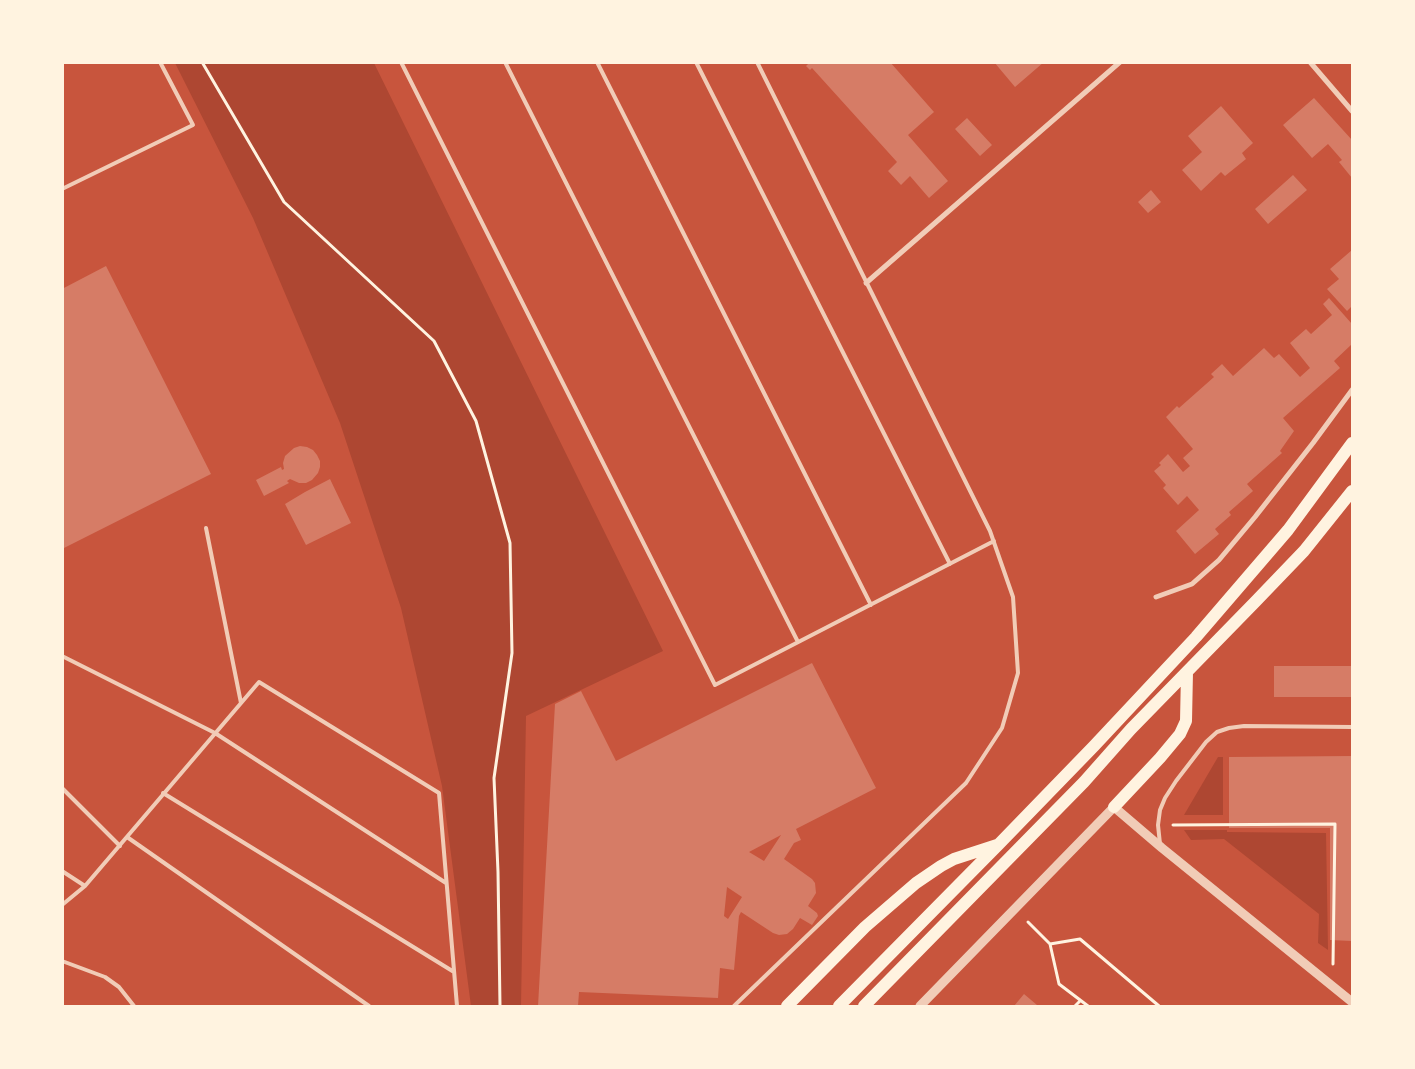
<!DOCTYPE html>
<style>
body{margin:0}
#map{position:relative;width:1415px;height:1069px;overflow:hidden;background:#c8553d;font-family:Jost,sans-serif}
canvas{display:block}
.frame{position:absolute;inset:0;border:64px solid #fff3e0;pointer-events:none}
</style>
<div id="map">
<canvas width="1415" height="1069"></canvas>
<div class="frame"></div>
</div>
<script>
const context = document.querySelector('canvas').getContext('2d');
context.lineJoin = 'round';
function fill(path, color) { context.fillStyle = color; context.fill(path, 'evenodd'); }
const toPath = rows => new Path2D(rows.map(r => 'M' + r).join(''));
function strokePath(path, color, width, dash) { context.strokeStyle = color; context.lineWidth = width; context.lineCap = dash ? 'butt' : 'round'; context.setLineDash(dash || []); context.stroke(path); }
const green = toPath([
 [175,63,374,63,663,651,526,716,521,1006,471,1006,442,786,401,608,340,423,253,218],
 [1218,757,1223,757,1223,815,1184,815],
 [1184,830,1227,830,1227,832,1326,833,1328,950,1318,943,1319,914,1224,839,1191,840]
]);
const building = toPath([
 [808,62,890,62,934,112,908,135,948,181,929,198,910,176,901,185,888,171,897,162,812,68,810,70,806,66,809,63],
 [994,62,1044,62,1015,87],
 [1314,98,1352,140,1352,178,1339,162,1342,160,1328,144,1312,158,1283,125],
 [1221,106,1253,143,1242,153,1246,159,1225,176,1221,172,1201,191,1182,170,1202,152,1188,136],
 [967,118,992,145,980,156,955,129],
 [1293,175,1307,190,1268,224,1255,209],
 [1151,190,1161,202,1148,213,1138,202],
 [1352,250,1352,306,1347,311,1327,289,1339,279,1330,269],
 [106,266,211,474,62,549,62,289],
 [1329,298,1352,324,1352,344,1334,361,1340,368,1283,418,1294,431,1280,451,1282,453,1247,484,1253,491,1229,512,1231,515,1215,529,1219,534,1195,554,1176,531,1199,510,1187,496,1178,505,1163,488,1166,485,1154,471,1161,465,1159,463,1168,454,1183,472,1190,466,1183,458,1193,449,1166,417,1177,406,1179,408,1214,377,1211,374,1222,364,1233,376,1264,348,1274,358,1279,354,1300,377,1310,368,1290,343,1306,329,1311,334,1332,315,1323,304],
 [300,446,307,447,313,450,317,455,320,461,320,467,318,473,312,480,306,483,299,483,290,479,287,481,289,483,264,496,256,480,281,467,282,470,284,469,283,463,285,456,294,448],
 [330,479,351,523,306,545,285,504,305,492],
 [812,663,876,788,796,829,801,840,794,843,784,859,812,879,815,883,816,893,808,906,817,913,818,916,812,925,800,918,793,929,787,934,779,935,773,933,741,912,739,916,734,970,720,968,718,998,579,992,578,1006,538,1006,555,704,581,691,616,761],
 [781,835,764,861,749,852],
 [727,887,742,897,728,919,724,916],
 [1274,666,1352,666,1352,697,1274,697],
 [1352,756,1352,941,1330,940,1330,828,1229,828,1229,757],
 [1024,994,1037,1005,1036,1006,1014,1006]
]);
const path = toPath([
 [202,62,284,202,434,341,476,421,510,543,512,653,494,778,498,872,500,1006],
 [1173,825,1335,824,1333,964],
 [1028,922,1050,944,1059,984,1088,1006],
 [1050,944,1080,939,1159,1006],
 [1075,1006,1080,1001]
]);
const service = toPath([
 [401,62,715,685,994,541],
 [505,62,798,642],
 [597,62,871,605],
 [696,62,950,564],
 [62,189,193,125,160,62],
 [206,528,241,703],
 [62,656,215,733,446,883],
 [62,788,120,846],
 [163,793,454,972],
 [127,837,369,1006],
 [1160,844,1158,825,1160,810,1165,798,1176,781,1206,742,1217,732,1229,728,1244,726,1352,727],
 [62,871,85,886],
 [62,905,85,886,259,682,439,793,457,1006],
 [62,961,105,977,119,987,134,1006],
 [734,1006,966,783,1002,728,1018,673,1013,597,990,531,757,62]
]);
const minor = toPath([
 [1310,62,1352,111],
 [866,283,1120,62],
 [1156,597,1192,584,1219,560,1255,517,1313,443,1352,390]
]);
const tertiary = toPath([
 [920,1006,1114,807,1162,848,1352,1002]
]);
const primary = toPath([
 [1114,807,1160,758,1180,734,1186,721,1187,672],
 [787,1006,865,927,916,883,941,866,954,859,997,845],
 [839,1006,999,844,1094,746,1196,637,1288,530,1352,443],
 [864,1006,1084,782,1131,729,1256,601,1304,551,1352,491]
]);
fill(green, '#ae4732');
fill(building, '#d67c66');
strokePath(path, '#fff3e0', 3);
strokePath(service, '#f1ccb7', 4);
strokePath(minor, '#f1ccb7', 5);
strokePath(tertiary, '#f1ccb7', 9);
strokePath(primary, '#fff3e0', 12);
</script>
